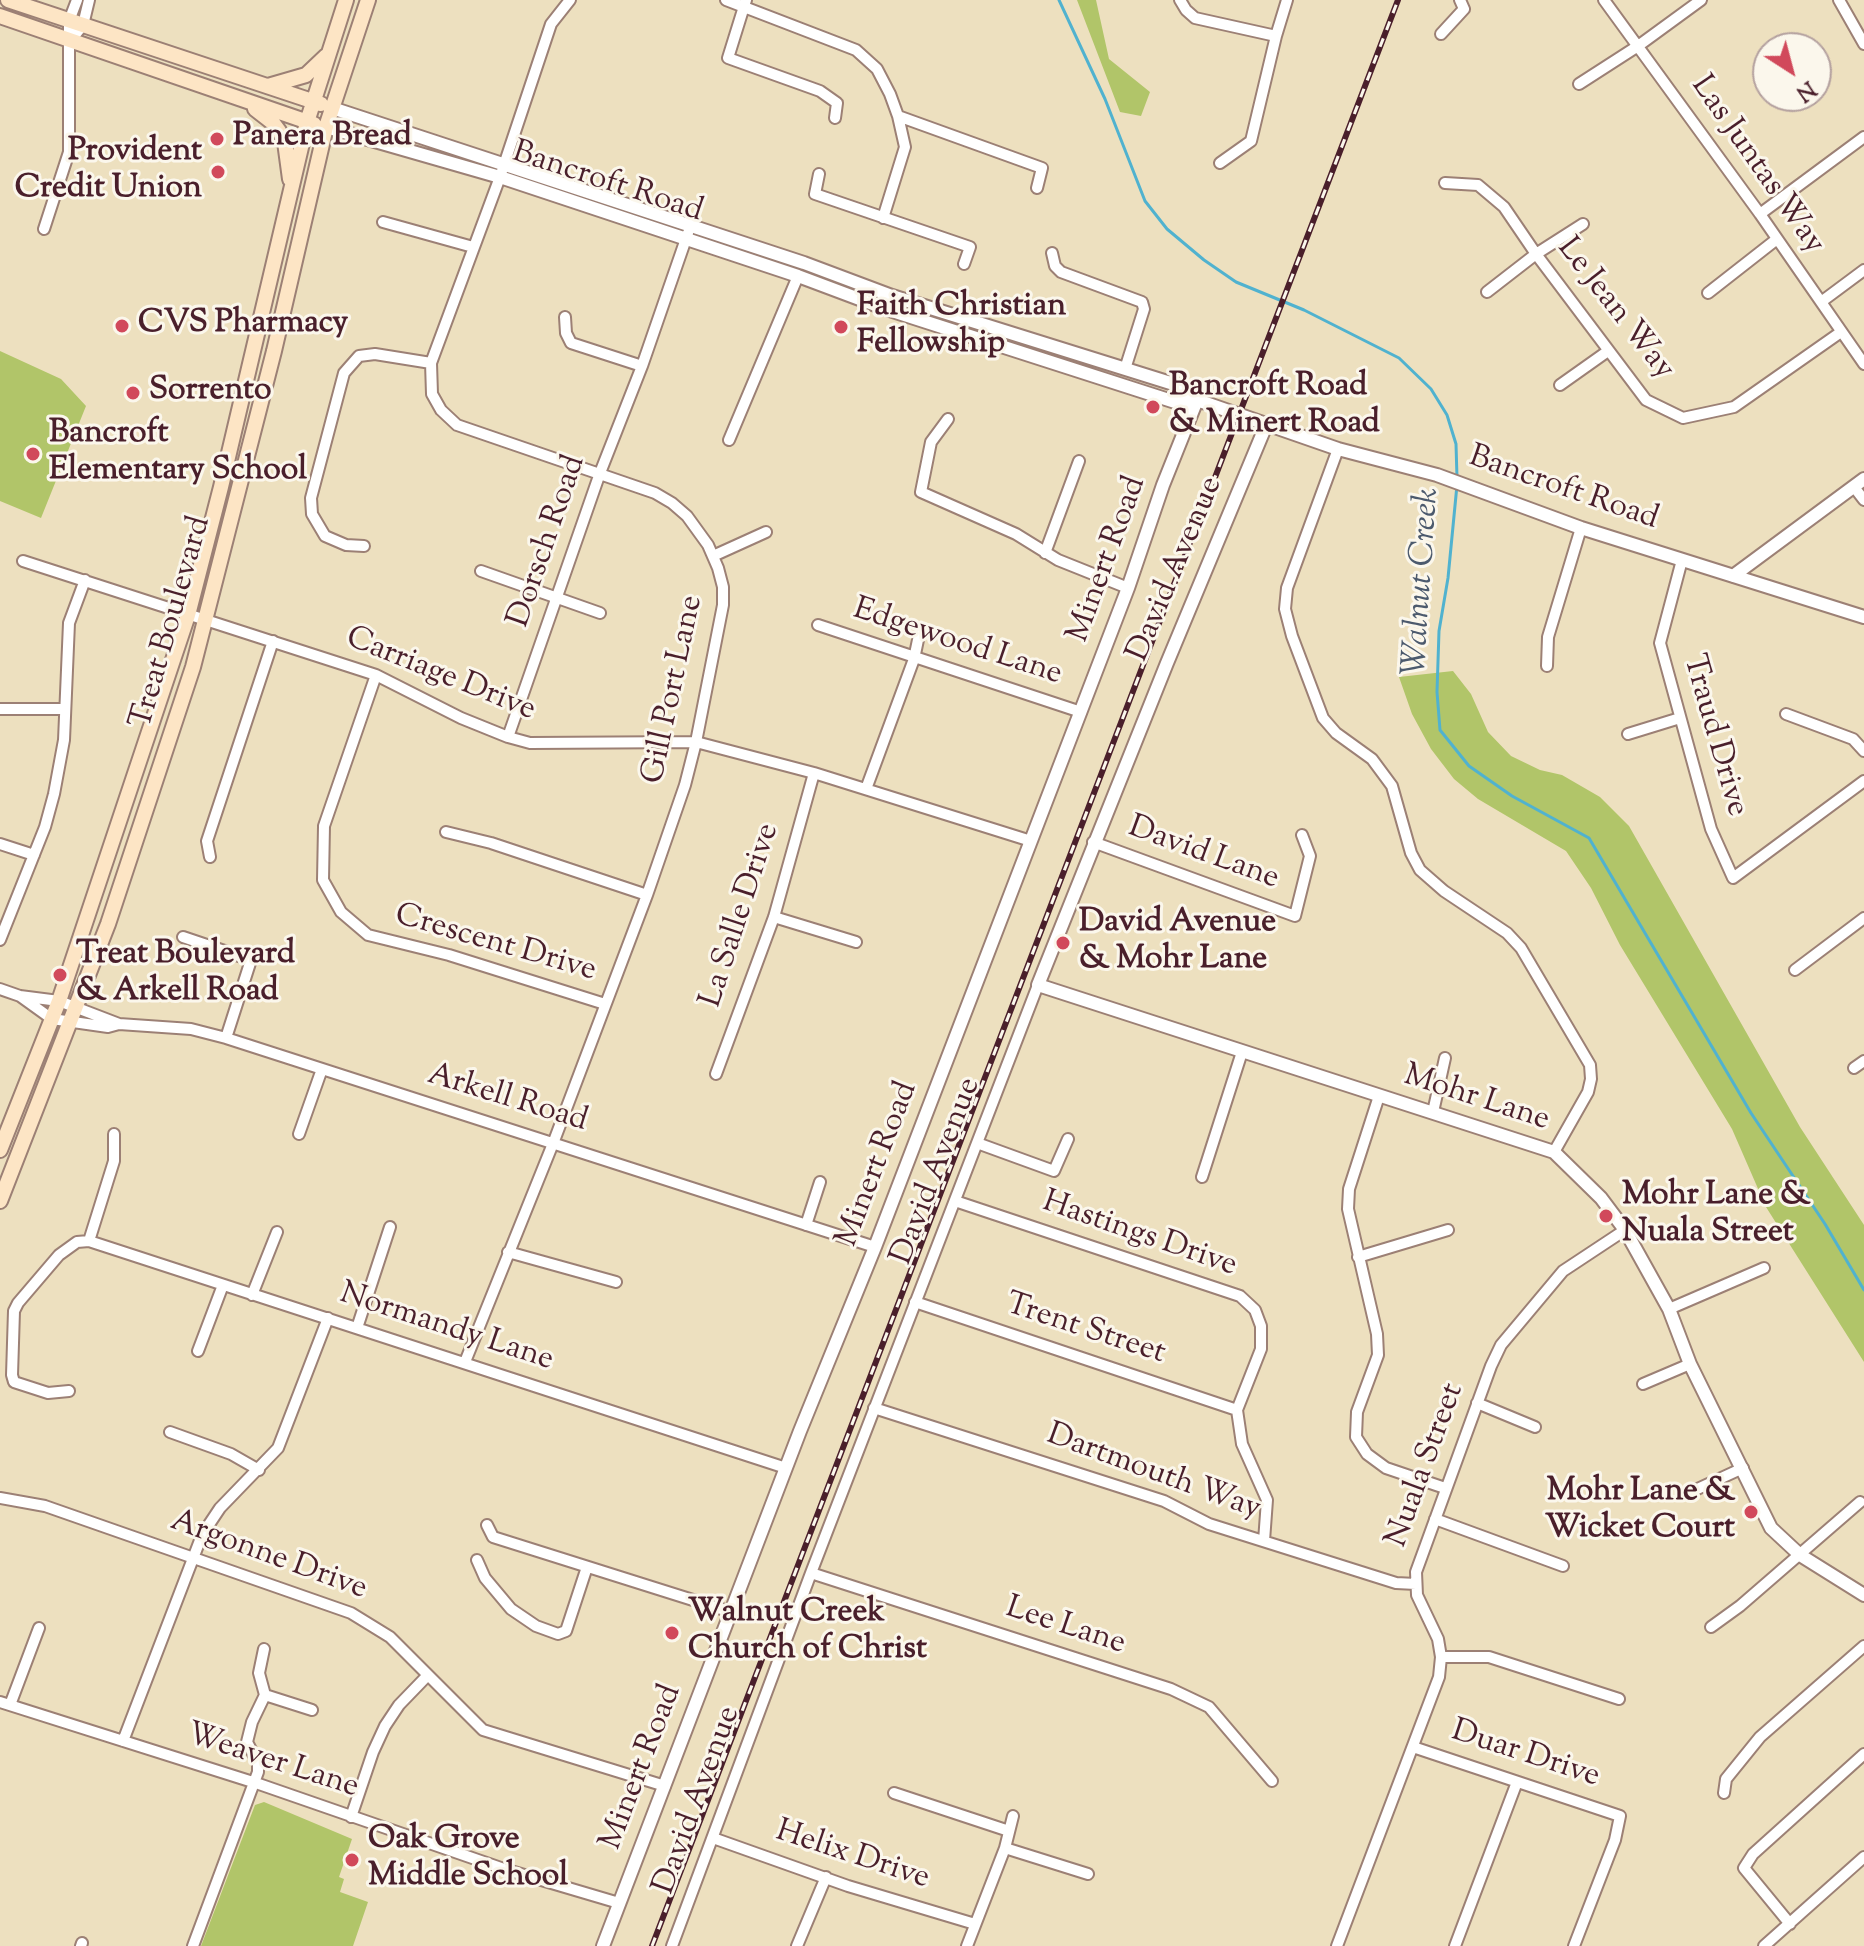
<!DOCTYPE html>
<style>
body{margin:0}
#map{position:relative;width:1864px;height:1946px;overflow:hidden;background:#ede0bf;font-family:"Sorts Mill Goudy",serif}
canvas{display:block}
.north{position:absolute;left:1752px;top:32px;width:80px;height:80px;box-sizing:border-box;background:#fbf7ec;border:2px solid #b4a19f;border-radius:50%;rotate:144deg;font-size:22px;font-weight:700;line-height:32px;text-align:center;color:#4a1f2b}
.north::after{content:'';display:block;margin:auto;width:28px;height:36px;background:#d1495b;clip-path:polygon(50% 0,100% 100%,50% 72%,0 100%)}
</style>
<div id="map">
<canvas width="1864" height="1946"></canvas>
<div class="north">N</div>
</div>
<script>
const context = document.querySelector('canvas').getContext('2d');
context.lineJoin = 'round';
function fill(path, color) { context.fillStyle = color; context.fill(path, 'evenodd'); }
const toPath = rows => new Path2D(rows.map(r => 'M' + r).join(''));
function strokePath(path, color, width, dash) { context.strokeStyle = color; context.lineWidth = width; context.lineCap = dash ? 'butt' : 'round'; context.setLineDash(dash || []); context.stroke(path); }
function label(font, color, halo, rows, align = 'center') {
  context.font = font + ' "Sorts Mill Goudy",serif'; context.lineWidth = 6; context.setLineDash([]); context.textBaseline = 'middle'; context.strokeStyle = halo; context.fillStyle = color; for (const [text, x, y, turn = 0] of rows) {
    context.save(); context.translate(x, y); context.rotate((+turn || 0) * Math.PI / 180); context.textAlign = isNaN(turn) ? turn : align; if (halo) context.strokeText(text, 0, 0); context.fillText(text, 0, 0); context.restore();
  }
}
const green = toPath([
 [1077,0,1096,0,1109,59,1150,92,1141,116,1120,112],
 [0,351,61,379,86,406,41,518,0,501],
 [1453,671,1471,694,1488,732,1511,756,1540,770,1562,775,1600,797,1629,826,1800,1127,1864,1225,1864,1362,1766,1207,1732,1129,1620,945,1591,888,1566,851,1478,799,1454,779,1431,749,1412,714,1399,677],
 [264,1802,352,1839,339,1877,344,1879,340,1892,368,1902,353,1946,201,1946,255,1805]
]);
const stream = toPath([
 [1059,0,1105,99,1145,201,1167,229,1204,260,1236,282,1304,310,1399,358,1431,389,1447,415,1456,444,1457,478],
 [1457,485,1448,578,1439,631,1437,692,1440,730,1469,766,1512,796,1589,838,1751,1113,1825,1224,1864,1290]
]);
const minor = toPath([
 [726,0,856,50,877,69,890,94,898,116,905,147,883,218],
 [746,0,728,58,820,91,837,103,835,118],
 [1180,0,1186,10,1195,18,1276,36],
 [1604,0,1760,214,1864,364],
 [1839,0,1864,44],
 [1441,34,1464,9,1460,0],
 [70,41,83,25,89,0],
 [1579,84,1638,46,1701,0],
 [898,116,1042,168,1037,188],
 [1220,163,1251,141,1276,36,1287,0],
 [819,174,815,194,970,247,964,264],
 [1445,183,1478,185,1504,207,1536,254,1646,400,1683,418,1734,407,1841,332],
 [1760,214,1864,137],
 [383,222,473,247],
 [44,229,69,152,69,21,77,0],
 [1052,253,1055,266,1061,272,1142,302,1144,309,1125,369],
 [1487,292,1536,254,1583,224],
 [1708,293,1777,239],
 [1821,302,1864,270],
 [565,317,566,333,571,343,642,366],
 [1560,385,1608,351],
 [948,419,931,442,921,492,1016,534,1058,560,1128,588],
 [729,440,798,276],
 [1338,449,1287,588,1285,609,1292,636,1323,718,1336,733,1372,759,1392,786,1411,853,1420,870,1444,891,1507,933,1521,948,1590,1065,1591,1079,1588,1092,1554,1152],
 [1854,487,1864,500],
 [364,546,346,545,325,536,312,514,311,498,344,373,359,356,375,354,431,363],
 [1045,553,1079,461],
 [713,556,766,532],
 [1682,560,1660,643,1711,829,1733,878,1864,781],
 [23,561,376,675,461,718,508,737,530,743,696,742,814,773,1031,841],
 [481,571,600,613],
 [818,625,1081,712],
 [1547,666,1548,637,1581,528],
 [376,675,324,826,323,880,341,912,368,935,449,955,605,1004],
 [0,709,65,709],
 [1786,714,1853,739,1864,751],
 [1628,734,1680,718],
 [508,737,600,473,642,366,688,233],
 [866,789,914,659,919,635],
 [446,832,491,843,647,895],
 [1093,842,1295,916,1310,856,1302,835],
 [0,844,34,855],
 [210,857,207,841,273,641],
 [774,917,856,942],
 [183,937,251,960,226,1038],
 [0,940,45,827,54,794,64,740,69,623,85,580],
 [1795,970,1864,918],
 [0,989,20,996,59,1001,119,1024,108,1027,52,1019,20,996],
 [119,1024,191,1029,226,1038,875,1247],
 [1854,1068,1864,1061],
 [716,1074,774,917,814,773],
 [1379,1096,1349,1189,1348,1209,1377,1334,1378,1355,1357,1412,1356,1437,1367,1454,1386,1468,1445,1488],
 [1433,1112,1445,1058],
 [299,1134,322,1069],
 [977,1143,1054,1171,1068,1139],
 [1202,1177,1242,1052],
 [955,1201,1240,1296,1255,1310,1261,1326,1261,1349,1237,1410,1242,1444,1267,1500,1264,1541],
 [806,1225,820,1182],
 [89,1241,114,1161,114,1134],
 [508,1252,616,1282],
 [1358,1257,1448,1230],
 [252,1295,277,1232],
 [915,1302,1237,1410],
 [1669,1309,1764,1268],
 [357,1328,390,1227],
 [198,1351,223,1285],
 [465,1362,554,1141,647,895,685,785,696,742,723,605,723,587,718,568,708,545,687,516,672,503,655,493,457,425,441,410,432,394,431,363,500,177,551,24,570,0],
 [1643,1384,1690,1364],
 [69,1391,48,1393,14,1382,12,1375,14,1311,18,1303,59,1255,77,1242,89,1241,786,1468],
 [1477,1403,1535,1427],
 [874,1408,1164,1501,1209,1524,1396,1583,1416,1584],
 [170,1432,231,1454,259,1470],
 [1693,1491,1743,1468],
 [0,1498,45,1506,351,1613,390,1637,483,1730,665,1786],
 [1435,1519,1563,1566],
 [487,1525,493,1537,731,1612],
 [477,1560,485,1578,511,1609,536,1626,558,1634,566,1631,587,1567],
 [811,1573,1171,1689,1209,1707,1272,1781],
 [1711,1627,1740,1606,1860,1502],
 [1441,1657,1489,1657,1619,1699],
 [265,1695,312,1710],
 [0,1702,256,1783,504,1869,619,1903],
 [10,1705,39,1628],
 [123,1741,202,1535,220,1508,278,1448,328,1318],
 [1413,1747,1620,1816,1615,1840,1574,1946],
 [894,1793,1009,1831],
 [1724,1793,1726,1779,1760,1737,1864,1646],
 [351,1817,373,1752,385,1726,399,1705,428,1675],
 [713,1838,848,1886,975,1924],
 [1005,1848,1088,1874],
 [1790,1924,1744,1868,1753,1854,1864,1754],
 [81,1946,82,1943],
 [193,1946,258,1772,258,1763,247,1742,252,1722,265,1695,259,1673,264,1649],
 [672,1946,811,1573,1038,985],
 [797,1946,826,1877],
 [967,1946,1005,1848,1013,1816],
 [1337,1946,1439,1677,1441,1657,1438,1639,1417,1595,1416,1572,1491,1366,1501,1345,1563,1271,1625,1230],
 [1455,1946,1517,1782],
 [1764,1946,1864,1857]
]);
const tertiary = toPath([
 [332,108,804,263,892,296,1180,386,1197,400,1338,449,1437,475,1581,528,1864,617],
 [326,127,500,177,798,276,886,309,1175,402,1197,400],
 [1267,423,1167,663,1038,985,1554,1152,1601,1198,1625,1230,1669,1309,1690,1364,1771,1528,1800,1555,1864,1595],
 [1733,576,1864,479],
 [603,1946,800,1431,875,1247,1128,588,1163,485,1197,400]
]);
const secondary = toPath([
 [8,0,321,104],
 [0,16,314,124],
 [268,86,306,75,326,56],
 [255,109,273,123,279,131,285,142,290,179],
 [0,1150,59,1001,188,615,221,487,307,122,346,0],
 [0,1201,108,924,193,667,274,351,326,127,368,0]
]);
const rail = toPath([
 [652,1946,1398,0]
]);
const markers = [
 [217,139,8,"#d1495b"],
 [218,172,8,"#d1495b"],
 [122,326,8,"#d1495b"],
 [841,327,8,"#d1495b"],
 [133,393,8,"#d1495b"],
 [1153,407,8,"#d1495b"],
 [33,454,8,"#d1495b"],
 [1063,943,8,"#d1495b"],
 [60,975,8,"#d1495b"],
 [1606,1216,8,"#d1495b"],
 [1751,1512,8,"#d1495b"],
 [672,1633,8,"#d1495b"],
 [352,1860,8,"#d1495b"]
];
const poiNames = [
 ["Panera Bread",233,139],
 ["Provident",202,154,"right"],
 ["Credit Union",202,191,"right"],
 ["Faith Christian",857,309],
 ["Fellowship",857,346],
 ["CVS Pharmacy",138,326],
 ["Bancroft Road",1169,389],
 ["& Minert Road",1169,426],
 ["Sorrento",149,393],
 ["Bancroft",49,436],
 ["Elementary School",49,473],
 ["David Avenue",1079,925],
 ["& Mohr Lane",1079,962],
 ["Treat Boulevard",76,957],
 ["& Arkell Road",76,994],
 ["Mohr Lane &",1622,1198],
 ["Nuala Street",1622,1235],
 ["Mohr Lane &",1735,1494,"right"],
 ["Wicket Court",1735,1531,"right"],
 ["Walnut Creek",688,1615],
 ["Church of Christ",688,1652],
 ["Oak Grove",368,1842],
 ["Middle School",368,1879]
];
const streetNames = [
 ["Las Juntas Way",1756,166,55],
 ["Bancroft Road",607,184,18],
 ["Le Jean Way",1614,310,52],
 ["Bancroft Road",1563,490,19],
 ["Dorsch Road",549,542,-71],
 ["Minert Road",1109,560,-70],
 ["David Avenue",1177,570,-67],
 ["Treat Boulevard",173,623,-74],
 ["Edgewood Lane",957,644,18],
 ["Carriage Drive",440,676,22],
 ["Gill Port Lane",675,690,-78],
 ["Traud Drive",1713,736,74],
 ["David Lane",1203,855,20],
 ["La Salle Drive",742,916,-72],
 ["Crescent Drive",495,945,16],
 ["Arkell Road",507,1100,17],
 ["Mohr Lane",1476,1100,18],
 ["Minert Road",879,1165,-69],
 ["David Avenue",938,1172,-69],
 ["Hastings Drive",1139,1236,19],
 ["Normandy Lane",446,1329,18],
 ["Trent Street",1085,1331,18],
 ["Nuala Street",1427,1466,-70],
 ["Dartmouth Way",1153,1474,20],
 ["Argonne Drive",268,1557,20],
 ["Lee Lane",1065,1628,18],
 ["Duar Drive",1525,1756,18],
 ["Weaver Lane",272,1763,18],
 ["Minert Road",643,1768,-69],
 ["David Avenue",699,1801,-70],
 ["Helix Drive",852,1857,18]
];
const waterNames = [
 ["Walnut Creek",1424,582,-86]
];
fill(green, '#b1c569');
strokePath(stream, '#50b2cf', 3);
strokePath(minor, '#9c8075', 14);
strokePath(tertiary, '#9c8075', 16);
strokePath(secondary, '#9c8075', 18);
strokePath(minor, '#fff', 10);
strokePath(tertiary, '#fff', 12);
strokePath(secondary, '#fde5c5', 14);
strokePath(rail, '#4a1f2b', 6);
strokePath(rail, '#fbf7ec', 3, [9]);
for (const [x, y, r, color] of markers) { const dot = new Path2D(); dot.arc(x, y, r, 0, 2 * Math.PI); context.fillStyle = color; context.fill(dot); strokePath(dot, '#fbf7ec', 3); }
label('bold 32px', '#4a1f2b', '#fbf7ec', poiNames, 'left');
label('32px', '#4a1f2b', '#fbf7ec', streetNames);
label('italic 34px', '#4c5a6d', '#fbf7ec', waterNames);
</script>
